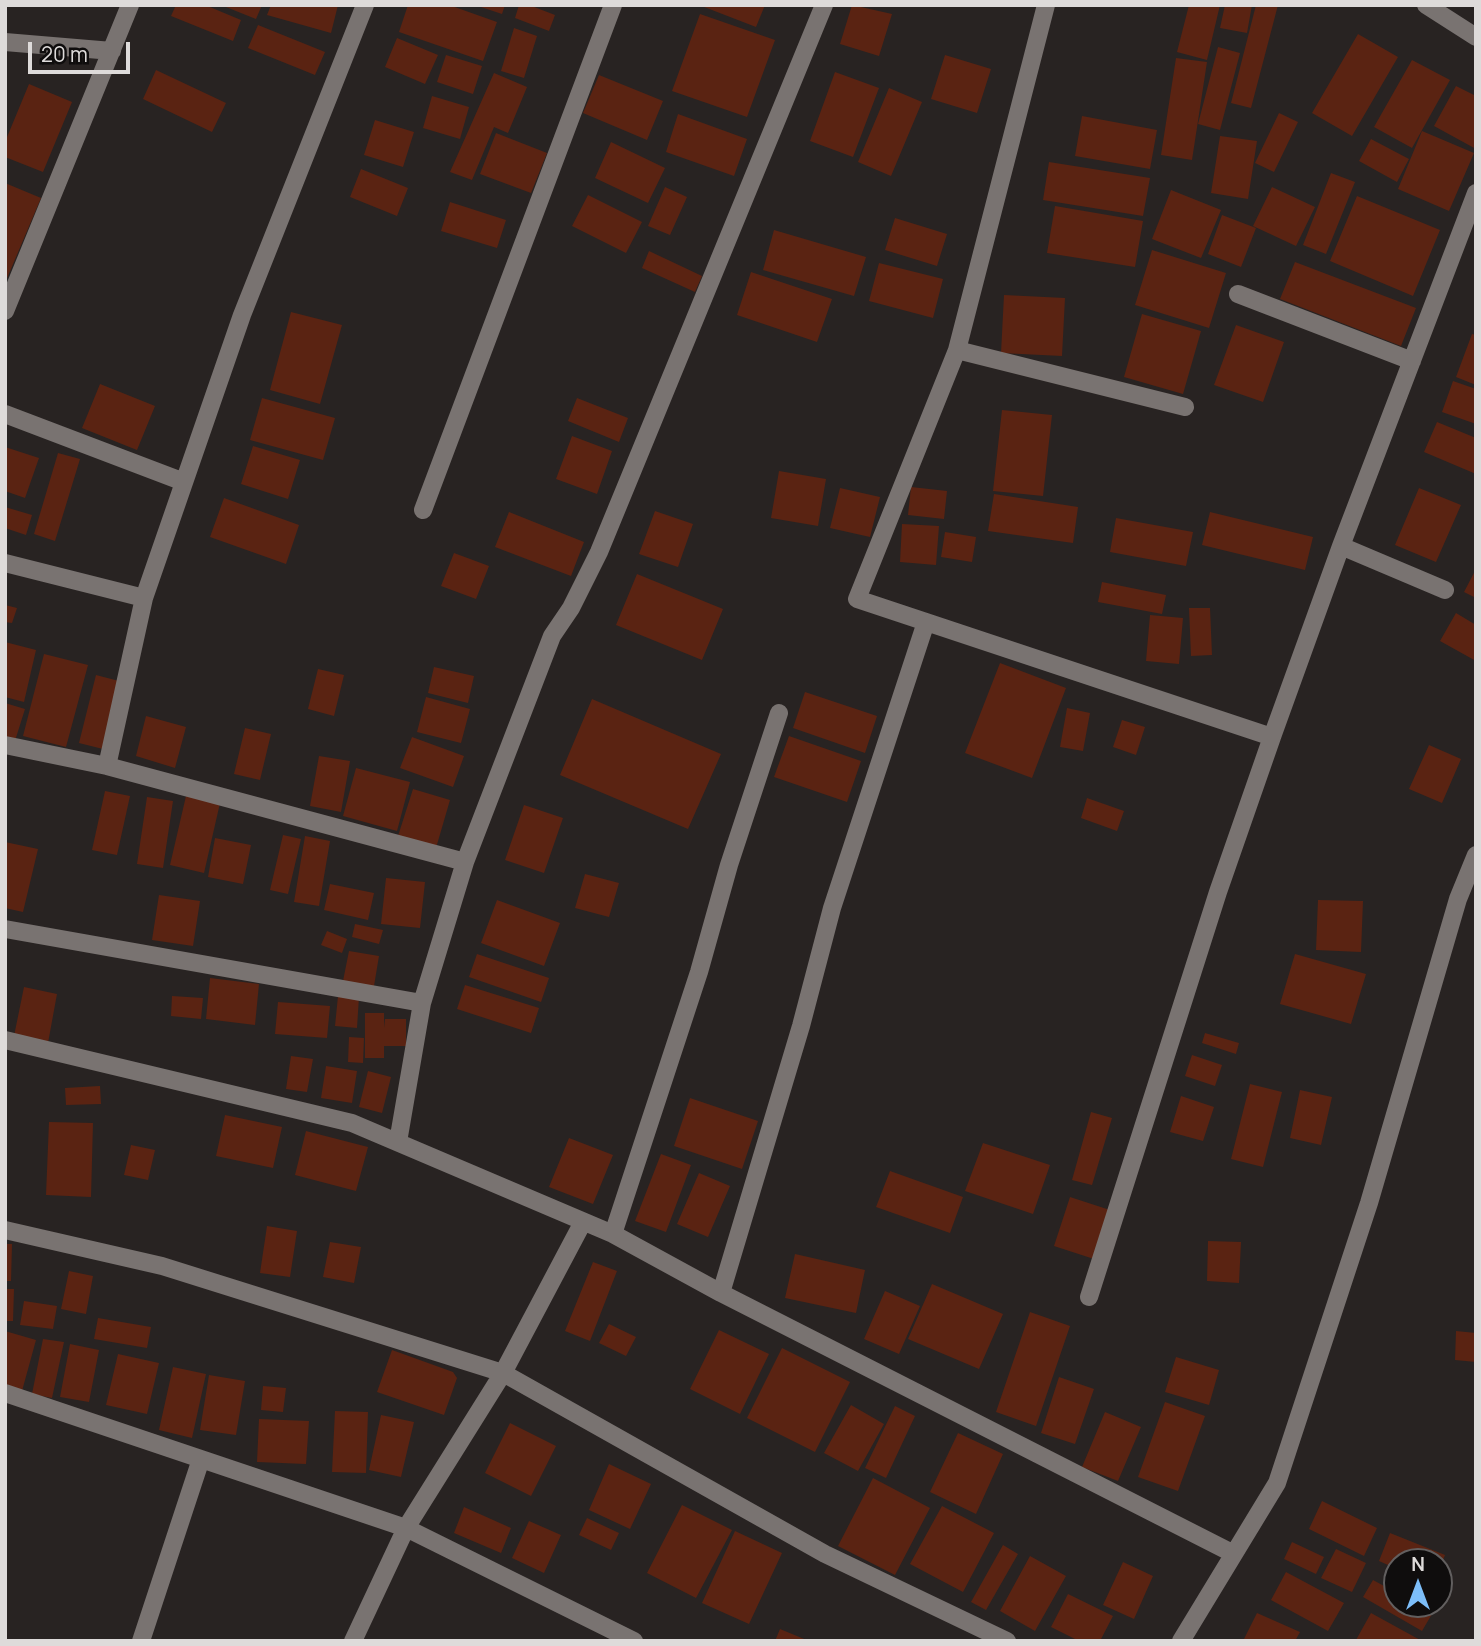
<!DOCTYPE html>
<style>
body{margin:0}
#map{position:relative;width:1481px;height:1646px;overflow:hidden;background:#282322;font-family:Manrope,sans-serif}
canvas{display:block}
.frame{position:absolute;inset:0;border:7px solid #dedbda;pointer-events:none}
.north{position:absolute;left:1383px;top:1548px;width:70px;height:70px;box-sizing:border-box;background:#0f0d0d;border:2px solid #625f5f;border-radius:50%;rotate:0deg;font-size:19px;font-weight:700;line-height:28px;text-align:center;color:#dedbda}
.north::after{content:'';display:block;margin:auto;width:24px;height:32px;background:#7dbef9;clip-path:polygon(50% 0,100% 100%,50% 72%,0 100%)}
.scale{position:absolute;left:28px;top:42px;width:102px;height:32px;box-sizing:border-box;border:4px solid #dedbda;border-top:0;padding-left:9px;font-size:21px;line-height:24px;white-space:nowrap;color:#dedbda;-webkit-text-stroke:5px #0f0d0d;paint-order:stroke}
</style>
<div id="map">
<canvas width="1481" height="1646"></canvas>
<div class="frame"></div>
<div class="north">N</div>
<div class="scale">20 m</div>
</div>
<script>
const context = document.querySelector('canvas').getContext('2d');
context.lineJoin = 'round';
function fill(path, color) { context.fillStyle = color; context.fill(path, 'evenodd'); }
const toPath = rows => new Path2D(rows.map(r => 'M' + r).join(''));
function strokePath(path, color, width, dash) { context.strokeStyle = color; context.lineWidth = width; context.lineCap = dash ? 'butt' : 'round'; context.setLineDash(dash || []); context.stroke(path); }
const building = toPath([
 [176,5,205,5,241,20,233,41,171,16],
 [221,5,262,5,256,19],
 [271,5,338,5,331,33,267,15],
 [408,5,449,5,497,22,483,61,399,32],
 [475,5,505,5,502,14],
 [519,5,529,5,555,15,549,31,515,18],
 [699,5,765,5,756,27],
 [852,5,892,14,879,56,840,44],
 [1189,5,1220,5,1207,60,1177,52],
 [1225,5,1252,5,1247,33,1220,28],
 [1256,5,1278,5,1251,108,1231,103],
 [700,14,775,40,747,117,672,91],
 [258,25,325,52,315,75,248,48],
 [514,28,537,36,524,78,501,71],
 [1358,34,1398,57,1352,136,1312,113],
 [397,38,438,55,425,84,385,67],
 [1218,47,1240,53,1220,130,1198,124],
 [446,55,482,66,473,94,437,82],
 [945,55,991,69,977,113,931,99],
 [1176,58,1207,62,1192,160,1161,155],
 [1412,60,1450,80,1412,148,1374,127],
 [156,70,226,103,212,132,143,99],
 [835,72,879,88,853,157,810,141],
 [494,73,527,87,508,133,494,127,472,180,450,172],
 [599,75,663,101,647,140,583,113],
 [29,84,72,102,43,172,5,157,5,142],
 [1456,86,1476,96,1476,149,1434,126],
 [889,88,922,102,891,176,858,162],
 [432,96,469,107,460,139,423,128],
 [1279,113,1298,122,1274,172,1255,163],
 [678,114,747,139,734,176,666,152],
 [1082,116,1157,130,1150,169,1075,156],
 [375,120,414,132,403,167,364,155],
 [1422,131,1474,153,1449,211,1398,189],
 [496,133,547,153,531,193,480,174],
 [1220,136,1257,141,1248,199,1211,193],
 [1371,139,1409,159,1397,182,1359,161],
 [611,142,665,168,648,203,595,178],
 [1049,162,1150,178,1143,216,1043,200],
 [361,169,408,188,397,216,350,197],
 [1331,173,1355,182,1326,254,1303,245],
 [5,183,41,198,5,283],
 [665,187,687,197,670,235,648,226],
 [1272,187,1315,207,1296,246,1253,226],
 [1171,190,1221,210,1201,258,1152,239],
 [588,195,642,222,626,253,572,226],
 [1357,196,1440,230,1413,296,1330,261],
 [450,202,506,220,497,248,441,231],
 [1055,206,1143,221,1135,267,1047,253],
 [1222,215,1256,228,1241,267,1208,254],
 [895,218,947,234,937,266,885,250],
 [774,230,866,257,854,296,763,270],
 [1152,250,1226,273,1209,328,1135,305],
 [649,251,702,276,695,292,642,268],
 [1295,262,1416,308,1401,346,1280,299],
 [879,263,943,279,933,318,869,301],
 [751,272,832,299,817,342,737,315],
 [1004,295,1065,298,1062,356,1001,353],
 [291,312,342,325,320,404,270,390],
 [1142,314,1201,331,1183,394,1124,377],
 [1236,325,1284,342,1263,402,1214,385],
 [1472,334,1476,335,1476,385,1456,377],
 [1453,381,1476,389,1476,424,1442,412],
 [100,384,155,406,137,450,82,428],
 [262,398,335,418,323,460,250,440],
 [577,398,628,418,619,442,568,421],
 [1002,410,1052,415,1043,496,993,491],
 [1437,422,1476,438,1476,474,1424,452],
 [572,436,612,451,597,494,556,479],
 [253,446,300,460,288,499,241,484],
 [5,447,39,458,25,498,5,491],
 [58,453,80,459,55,541,34,534],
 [779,471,826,479,818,526,771,518],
 [911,487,947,491,944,519,908,515],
 [840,488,880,497,870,537,830,528],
 [1419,488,1461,505,1436,562,1395,545],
 [994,494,1078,507,1073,543,988,531],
 [224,498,299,525,286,564,210,537],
 [5,507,32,515,26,535,5,528],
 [655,511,693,524,678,567,639,554],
 [509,512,584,542,571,576,495,547],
 [1210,512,1313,537,1305,570,1202,545],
 [1116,518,1193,532,1186,566,1110,552],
 [902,524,939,526,936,565,900,562],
 [945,532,976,537,972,562,941,557],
 [454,553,489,566,476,599,441,586],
 [1476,569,1476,598,1464,592],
 [637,574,723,609,702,660,616,625],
 [1102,582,1166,595,1162,614,1098,602],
 [5,605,17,608,12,623,5,622],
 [1189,608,1210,608,1212,655,1191,656],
 [1456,613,1476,625,1476,661,1440,641],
 [1150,615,1183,618,1179,664,1146,661],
 [5,642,36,650,24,702,5,697],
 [44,654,88,665,66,747,23,736],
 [1000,663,1066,688,1032,778,965,753],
 [434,667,474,676,468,703,428,693],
 [318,669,344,675,334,716,308,709],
 [96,675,119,681,103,749,79,743],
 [805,692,877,716,865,753,793,728],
 [426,697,470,709,461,743,417,732],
 [592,699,721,754,688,829,560,775],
 [5,703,25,709,14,744,5,741],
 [1067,708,1090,713,1083,751,1060,747],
 [146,716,186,727,175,768,136,756],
 [1122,720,1145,727,1136,755,1113,747],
 [245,728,271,734,260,780,234,774],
 [789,736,861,761,847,802,774,777],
 [412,737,464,756,453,787,400,768],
 [1429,745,1461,759,1442,803,1409,789],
 [319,756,350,761,341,812,310,806],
 [356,768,410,782,397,831,343,816],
 [413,789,450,800,436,848,398,836],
 [105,791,130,796,117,855,92,850],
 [186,796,220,803,204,873,170,865],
 [147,797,173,801,163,868,137,864],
 [1087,798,1124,811,1117,831,1081,818],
 [524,805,563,818,544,873,505,860],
 [283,835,301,839,288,894,270,890],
 [305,836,330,841,319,906,294,902],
 [215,838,251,845,243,884,208,877],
 [5,842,38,849,23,912,5,908],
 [585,874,619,883,609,917,575,908],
 [386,878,425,882,420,928,381,924],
 [330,884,374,893,368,920,324,910],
 [159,895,200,901,193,946,152,940],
 [497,900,560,923,544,966,481,943],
 [1318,900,1363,901,1361,952,1316,950],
 [355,924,383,930,379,944,352,937],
 [327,931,347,939,342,953,321,945],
 [349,951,379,956,373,992,342,986],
 [477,954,549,978,541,1002,469,977],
 [1295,954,1366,974,1351,1024,1280,1004],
 [210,978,259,984,255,1025,206,1019],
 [465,985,539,1008,531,1033,457,1009],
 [24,987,57,994,48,1043,14,1036],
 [172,996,203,998,201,1019,171,1016],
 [338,996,359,997,357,1028,335,1026],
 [278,1002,330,1006,327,1038,275,1034],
 [365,1013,384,1013,384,1028,385,1019,406,1019,406,1046,384,1046,384,1058,365,1058],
 [1205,1033,1239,1043,1236,1054,1202,1043],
 [349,1037,364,1038,363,1063,348,1062],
 [1192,1055,1222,1065,1215,1086,1185,1076],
 [291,1056,313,1059,307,1092,286,1089],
 [326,1066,357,1071,352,1103,321,1098],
 [368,1071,391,1077,382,1113,359,1107],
 [1250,1084,1282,1092,1263,1167,1231,1159],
 [100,1086,101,1104,66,1105,65,1088],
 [1300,1090,1332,1097,1321,1145,1290,1138],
 [1181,1096,1214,1107,1203,1141,1170,1132],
 [690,1098,758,1121,742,1169,674,1146],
 [1091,1112,1112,1118,1092,1185,1072,1180],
 [225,1115,282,1127,273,1168,216,1156],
 [49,1122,93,1123,91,1197,46,1195],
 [306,1131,368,1147,356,1191,295,1175],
 [569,1138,613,1155,593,1204,549,1187],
 [983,1143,1050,1165,1033,1214,965,1191],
 [131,1145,155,1150,148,1180,124,1175],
 [661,1154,691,1165,666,1232,635,1221],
 [890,1171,963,1197,950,1233,876,1207],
 [699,1173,730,1186,708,1237,677,1224],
 [1070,1197,1113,1211,1097,1260,1054,1246],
 [267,1226,297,1231,290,1277,260,1273],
 [1208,1241,1241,1242,1239,1283,1207,1281],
 [330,1242,361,1247,354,1283,323,1277],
 [5,1244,12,1244,11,1281,5,1281],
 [795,1254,865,1270,856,1313,785,1298],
 [593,1262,617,1271,590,1341,565,1331],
 [69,1271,93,1276,86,1314,61,1309],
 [932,1284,1003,1314,979,1369,908,1339],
 [5,1289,14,1289,13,1321,5,1321],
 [885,1291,920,1306,899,1354,864,1339],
 [24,1301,57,1306,53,1329,20,1325],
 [1030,1312,1070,1326,1036,1426,996,1412],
 [98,1318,151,1327,147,1348,94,1339],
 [609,1324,636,1337,626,1356,599,1343],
 [719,1330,769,1354,740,1414,690,1389],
 [5,1331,36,1340,22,1391,5,1386],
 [1456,1331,1476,1333,1476,1362,1455,1360],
 [43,1339,64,1342,52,1398,32,1394],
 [70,1344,99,1350,89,1402,60,1397],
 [782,1348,850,1382,815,1452,747,1418],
 [392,1350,453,1372,457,1378,444,1415,377,1392],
 [118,1354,159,1363,147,1414,106,1405],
 [1176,1357,1219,1370,1209,1405,1165,1392],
 [173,1367,206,1374,192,1438,159,1430],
 [209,1375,245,1381,236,1435,200,1430],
 [1059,1377,1094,1389,1075,1444,1041,1433],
 [263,1386,286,1388,283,1412,261,1410],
 [1165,1402,1205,1416,1178,1491,1138,1477],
 [851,1405,884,1424,858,1471,824,1453],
 [895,1406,915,1416,886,1478,865,1468],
 [335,1411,368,1412,366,1473,332,1472],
 [1105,1412,1141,1427,1118,1481,1082,1467],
 [381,1415,414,1422,401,1477,369,1470],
 [259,1419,309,1421,306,1464,257,1462],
 [510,1423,556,1446,531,1496,485,1473],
 [958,1433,1003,1454,976,1514,930,1492],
 [609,1464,651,1484,630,1529,589,1510],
 [873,1478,930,1508,895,1575,838,1546],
 [1322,1501,1377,1528,1364,1556,1309,1529],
 [682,1505,732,1530,696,1598,647,1573],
 [942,1506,994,1533,963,1592,910,1564],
 [464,1507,511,1528,501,1553,454,1533],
 [587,1518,619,1533,611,1550,579,1535],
 [529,1521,561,1535,544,1573,512,1558],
 [735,1531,782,1553,749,1624,702,1603],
 [1390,1533,1445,1555,1439,1570,1439,1562,1397,1562,1397,1569,1379,1561],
 [1292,1542,1324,1557,1316,1574,1284,1559],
 [1003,1545,1018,1554,986,1610,971,1602],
 [1336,1549,1366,1563,1352,1592,1321,1578],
 [1030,1556,1066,1576,1035,1631,1000,1611],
 [1123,1562,1153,1576,1134,1619,1103,1605],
 [1286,1572,1344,1603,1328,1631,1271,1600],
 [1373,1580,1397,1593,1397,1604,1415,1604,1432,1614,1422,1631,1363,1597],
 [1068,1594,1113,1616,1100,1641,1079,1641,1051,1627],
 [1257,1613,1300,1632,1295,1641,1243,1641],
 [1371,1613,1422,1641,1356,1640],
 [780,1629,809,1641,775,1641]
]);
const minor = toPath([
 [1046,5,957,350,1185,407],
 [5,42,112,51],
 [1238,294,1412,361],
 [5,311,130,5],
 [957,350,857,599,1272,737,1341,546,1476,193],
 [5,414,184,482],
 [423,510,613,5],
 [1341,546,1445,590],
 [5,563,144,598],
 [5,745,107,766,465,862],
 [107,766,144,598,242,315,365,5],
 [5,929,422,1003],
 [5,1040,352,1123,613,1234,721,1293,1234,1554],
 [398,1142,422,1003,465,862,552,636,571,608,599,552,824,5],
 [5,1230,162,1266,503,1373,583,1222],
 [613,1234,699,972,729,865,779,713],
 [721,1293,801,1026,832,908,926,622],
 [1089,1297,1218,892,1272,737],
 [5,1393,406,1528,634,1641],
 [141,1641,201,1459],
 [353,1641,406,1528,503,1373,825,1554,1007,1641],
 [1181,1641,1277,1483,1369,1203,1458,899,1476,855]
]);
const tertiary = toPath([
 [1426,5,1476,37]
]);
fill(building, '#5a2312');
strokePath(minor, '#797371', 18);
strokePath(tertiary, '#797371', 18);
</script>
